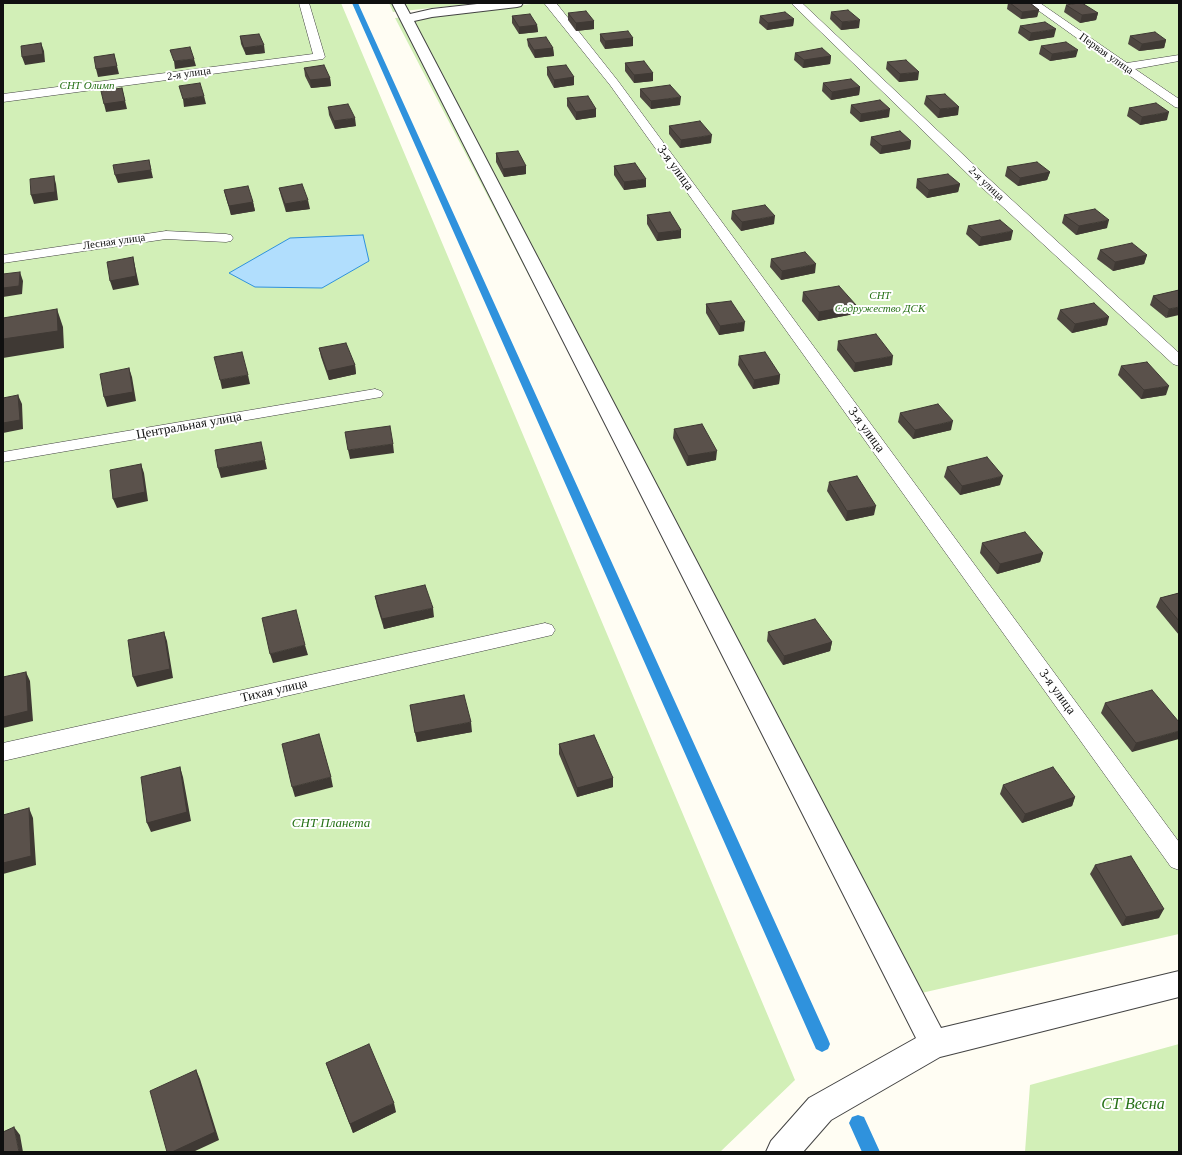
<!DOCTYPE html>
<meta charset="utf-8">
<style>
body{margin:0}
#map{position:relative;width:1182px;height:1155px;overflow:hidden;background:#fffdf3;font-family:Georgia,serif}
canvas{display:block}
.frame{position:absolute;inset:0;border:4px solid #101010;pointer-events:none}
</style>
<div id="map">
<canvas width="1182" height="1155"></canvas>
<div class="frame"></div>
</div>
<script>
const context = document.querySelector('canvas').getContext('2d');
context.lineJoin = 'round';
function fill(path, color) { context.fillStyle = color; context.fill(path, 'evenodd'); }
const toPath = rows => new Path2D(rows.map(r => 'M' + r).join(''));
function strokePath(path, color, width, dash) { context.strokeStyle = color; context.lineWidth = width; context.lineCap = dash ? 'butt' : 'round'; context.setLineDash(dash || []); context.stroke(path); }
function label(font, color, halo, rows, align = 'center') {
  context.font = font + ' Georgia,serif'; context.lineWidth = 4; context.setLineDash([]); context.textBaseline = 'middle'; context.strokeStyle = halo; context.fillStyle = color; for (const [text, x, y, turn = 0] of rows) {
    context.save(); context.translate(x, y); context.rotate((+turn || 0) * Math.PI / 180); context.textAlign = isNaN(turn) ? turn : align; if (halo) context.strokeText(text, 0, 0); context.fillText(text, 0, 0); context.restore();
  }
}
const green = toPath([
 [3,3,341,3,795,1080,720,1152,3,1152],
 [389,3,481,3,393,12],
 [541,3,1179,3,1179,934,904,997,395,18],
 [1179,1044,1179,1152,1025,1152,1030,1085]
]);
const water = toPath([
 [363,235,369,261,322,288,255,287,229,273,290,238,363,235]
]);
const stream = toPath([
 [352,3,358,3,828,1039,830,1044,828,1049,822,1052,816,1049,352,3],
 [858,1115,864,1117,880,1152,862,1152,849,1123,852,1117,858,1115]
]);
const lane = toPath([
 [299,3,309,3,325,57,323,59,3,102,3,94,313,54,299,3],
 [544,3,557,4,618,81,1179,842,1179,870,1171,867,610,85,544,3],
 [791,3,802,3,988,178,1179,353,1179,366,1173,364,978,184,791,3],
 [1028,3,1040,3,1127,63,1179,55,1179,61,1135,69,1179,99,1179,108,1175,107,1120,69,1028,3],
 [166,231,226,234,231,235,233,238,231,241,226,242,166,239,3,263,3,255,166,231],
 [375,389,381,391,383,394,381,397,3,462,3,452,375,389],
 [545,623,552,625,555,630,552,635,3,761,3,743,545,623]
]);
const street = toPath([
 [392,3,404,3,410,14,432,9,486,3,523,3,521,6,517,7,432,17,414,21,941,1028,1179,971,1179,997,940,1057,831,1120,803,1152,766,1152,771,1141,809,1098,916,1038,392,3]
]);
const wall = toPath([
 [1008,3,1030,3,1039,10,1037,17,1021,19,1007,9],
 [1066,5,1098,13,1096,20,1080,23,1064,12],
 [831,12,859,28,841,30,830,19],
 [568,13,594,21,594,29,576,31,568,20],
 [512,16,537,25,538,32,519,34,512,23],
 [760,16,794,19,793,26,767,30,759,23],
 [1020,26,1054,37,1029,41,1018,33],
 [600,34,633,38,633,46,605,49,600,41],
 [240,36,265,53,246,55,241,44],
 [1130,36,1166,40,1164,48,1139,51,1128,44],
 [527,39,553,48,554,56,535,58,528,46],
 [1041,46,1076,57,1050,61,1039,54],
 [795,53,831,56,830,64,803,68,794,60],
 [887,62,918,80,899,82,886,69],
 [625,63,653,73,653,81,634,83,625,71],
 [547,67,574,77,574,85,554,88,547,75],
 [304,68,330,78,331,86,311,88,305,76],
 [823,83,860,87,859,95,831,100,822,91],
 [640,89,680,105,651,109,640,97],
 [926,96,958,115,938,118,924,104],
 [567,98,596,109,596,117,576,120,567,106],
 [851,105,889,117,860,122,850,113],
 [328,107,356,126,335,129,329,115],
 [1129,108,1167,120,1140,125,1127,116],
 [669,126,711,143,680,148,669,134],
 [871,137,911,141,910,149,880,154,870,145],
 [496,153,526,166,526,174,504,177,496,162],
 [614,166,646,187,624,190,614,175],
 [1007,167,1050,172,1047,180,1018,186,1005,176],
 [917,179,960,184,958,192,927,198,916,188],
 [279,188,310,209,286,212,281,196],
 [224,190,253,202,255,211,231,215,226,198],
 [732,211,774,224,741,231,731,219],
 [647,215,681,238,657,241,647,224],
 [1064,215,1107,228,1076,235,1062,223],
 [968,226,1011,240,979,246,966,234],
 [1100,250,1147,255,1144,264,1113,271,1097,259],
 [771,259,815,273,781,280,770,267],
 [1179,290,1166,318,1150,305,1153,296],
 [803,292,856,305,854,314,818,321,802,301],
 [706,304,744,331,719,335,706,313],
 [1060,310,1107,325,1072,333,1057,319],
 [838,341,892,365,854,372,837,350],
 [319,348,355,365,356,374,329,380,321,357],
 [739,356,780,375,779,384,753,389,738,365],
 [1121,366,1166,395,1141,399,1118,375],
 [900,413,951,430,913,439,898,422],
 [674,429,716,460,687,466,673,438],
 [947,467,1000,485,960,495,944,477],
 [829,482,874,515,846,521,827,491],
 [982,543,1043,553,1040,562,997,574,980,553],
 [1179,593,1179,635,1156,607,1160,598],
 [375,596,434,617,384,629,377,606],
 [768,632,832,642,830,651,783,665,767,641],
 [1105,703,1179,722,1132,752,1101,713],
 [410,705,472,732,417,742],
 [559,744,613,778,613,787,577,797,559,754],
 [1003,785,1075,797,1072,806,1022,823,1000,794],
 [1095,865,1159,918,1122,926,1090,874],
 [326,1063,396,1112,353,1133,329,1072]
]);
const shadedWall = toPath([
 [1039,10,1037,17,1021,19,1022,12],
 [1098,13,1096,20,1080,23,1082,15],
 [794,19,793,26,767,30,768,23],
 [860,20,859,28,841,30,842,22],
 [594,21,594,29,576,31,576,23],
 [537,25,538,32,519,34,519,27],
 [1056,29,1054,37,1029,41,1031,33],
 [633,38,633,46,605,49,605,41],
 [1166,40,1164,48,1139,51,1142,44],
 [41,43,44,51,45,62,25,65,22,57],
 [264,45,265,53,246,55,244,48],
 [553,48,554,56,535,58,534,50],
 [1078,50,1076,57,1050,61,1052,54],
 [114,54,119,74,98,77,96,69],
 [831,56,830,64,803,68,804,60],
 [194,59,196,66,175,69,174,61],
 [919,72,918,80,899,82,900,74],
 [653,73,653,81,634,83,634,75],
 [574,77,574,85,554,88,554,80],
 [330,78,331,86,311,88,310,80],
 [860,87,859,95,831,100,832,92],
 [122,88,127,109,106,112,104,104],
 [204,96,206,104,184,107,183,99],
 [681,97,680,105,651,109,651,101],
 [959,107,958,115,938,118,940,109],
 [596,109,596,117,576,120,576,112],
 [890,109,889,117,860,122,861,114],
 [1169,112,1167,120,1140,125,1142,117],
 [355,118,356,126,335,129,334,121],
 [712,135,711,143,680,148,681,140],
 [911,141,910,149,880,154,882,146],
 [149,160,153,178,118,183,115,175],
 [526,166,526,174,504,177,503,169],
 [1050,172,1047,180,1018,186,1020,178],
 [54,176,56,184,58,200,34,204,31,195],
 [646,179,646,187,624,190,624,182],
 [960,184,958,192,927,198,929,190],
 [308,200,310,209,286,212,285,204],
 [253,202,255,211,231,215,229,206],
 [775,216,774,224,741,231,742,222],
 [1109,220,1107,228,1076,235,1079,226],
 [681,230,681,238,657,241,658,233],
 [1013,231,1011,240,979,246,981,237],
 [1147,255,1144,264,1113,271,1115,262],
 [133,257,139,285,113,290,110,281],
 [816,264,815,273,781,280,782,271],
 [20,272,23,281,22,294,3,297,3,288],
 [856,305,854,314,818,321,819,312],
 [1179,307,1179,315,1166,318,1169,309],
 [57,309,63,327,64,348,3,358,3,339],
 [1109,317,1107,325,1072,333,1075,324],
 [745,322,744,331,719,335,720,326],
 [893,356,892,365,854,372,855,363],
 [355,365,356,374,329,380,327,371],
 [129,368,132,377,136,401,107,407,104,397],
 [248,375,250,384,222,389,220,380],
 [780,375,779,384,753,389,754,380],
 [1169,386,1166,395,1141,399,1144,390],
 [18,395,22,404,23,429,3,433,3,423],
 [953,421,951,430,913,439,915,430],
 [393,444,394,453,350,459,348,450],
 [717,451,716,460,687,466,688,456],
 [265,460,267,469,221,478,218,468],
 [141,464,144,473,148,501,117,508,113,499],
 [1003,476,1000,485,960,495,962,486],
 [876,506,874,515,846,521,847,511],
 [1043,553,1040,562,997,574,1000,564],
 [433,608,434,617,384,629,382,619],
 [164,632,167,641,173,678,137,687,133,677],
 [832,642,830,651,783,665,784,656],
 [305,645,308,655,273,663,270,654],
 [26,672,30,681,33,721,3,728,3,717],
 [471,722,472,732,417,742,415,733],
 [1179,731,1179,739,1132,752,1136,743],
 [180,767,183,777,191,821,151,832,147,823],
 [331,777,333,787,295,797,292,787],
 [613,778,613,787,577,797,577,788],
 [1075,797,1072,806,1022,823,1025,814],
 [29,808,33,818,36,865,3,874,3,863],
 [1164,909,1159,918,1122,926,1126,917],
 [196,1070,200,1079,219,1140,193,1152,172,1152],
 [394,1103,396,1112,353,1133,350,1124],
 [14,1127,20,1135,23,1152,19,1152]
]);
const building = toPath([
 [1010,3,1030,3,1039,10,1022,12,1010,3],
 [1079,3,1082,3,1098,13,1082,15,1066,5,1079,3],
 [848,10,860,20,842,22,831,12,848,10],
 [586,11,594,21,576,23,568,13,586,11],
 [785,12,794,19,768,23,760,16,785,12],
 [530,14,537,25,519,27,512,16,530,14],
 [1045,22,1056,29,1031,33,1020,26,1045,22],
 [628,31,633,38,605,41,600,34,628,31],
 [1155,32,1166,40,1142,44,1130,36,1155,32],
 [259,34,264,45,244,48,240,36,259,34],
 [546,37,553,48,534,50,527,39,546,37],
 [1066,42,1078,50,1052,54,1041,46,1066,42],
 [41,43,43,54,22,57,21,46,41,43],
 [190,47,194,59,174,61,170,50,190,47],
 [822,48,831,56,804,60,795,53,822,48],
 [114,54,117,66,96,69,94,57,114,54],
 [906,60,919,72,900,74,887,62,906,60],
 [644,61,653,73,634,75,625,63,644,61],
 [324,65,330,78,310,80,304,68,324,65],
 [566,65,574,77,554,80,547,67,566,65],
 [851,79,860,87,832,92,823,83,851,79],
 [200,83,204,96,183,99,179,86,200,83],
 [670,85,681,97,651,101,640,89,670,85],
 [122,88,125,101,104,104,101,91,122,88],
 [945,94,959,107,940,109,926,96,945,94],
 [588,96,596,109,576,112,567,98,588,96],
 [880,100,890,109,861,114,851,105,880,100],
 [1156,103,1169,112,1142,117,1129,108,1156,103],
 [348,104,355,118,334,121,328,107,348,104],
 [700,121,712,135,681,140,669,126,700,121],
 [900,131,911,141,882,146,871,137,900,131],
 [518,151,526,166,503,169,496,153,518,151],
 [149,160,151,170,115,175,113,165,149,160],
 [1037,162,1050,172,1020,178,1007,167,1037,162],
 [635,163,646,179,624,182,614,166,635,163],
 [948,174,960,184,929,190,917,179,948,174],
 [54,176,55,192,31,195,30,179,54,176],
 [302,184,308,200,285,204,279,188,302,184],
 [248,186,253,202,229,206,224,190,248,186],
 [765,205,775,216,742,222,732,211,765,205],
 [1095,209,1109,220,1079,226,1064,215,1095,209],
 [670,212,681,230,658,233,647,215,670,212],
 [1000,220,1013,231,981,237,968,226,1000,220],
 [1132,243,1147,255,1115,262,1100,250,1132,243],
 [805,252,816,264,782,271,771,259,805,252],
 [133,257,136,276,110,281,107,262,133,257],
 [20,272,19,286,3,288,3,274,20,272],
 [839,286,856,305,819,312,803,292,839,286],
 [1179,290,1179,307,1169,309,1153,296,1179,290],
 [731,301,745,322,720,326,706,304,731,301],
 [1094,303,1109,317,1075,324,1060,310,1094,303],
 [57,309,58,331,3,339,3,318,57,309],
 [876,334,893,356,855,363,838,341,876,334],
 [346,343,355,365,327,371,319,348,346,343],
 [242,352,248,375,220,380,214,357,242,352],
 [765,352,780,375,754,380,739,356,765,352],
 [1147,362,1169,386,1144,390,1121,366,1147,362],
 [129,368,133,392,104,397,100,374,129,368],
 [18,395,20,420,3,423,3,398,18,395],
 [938,404,953,421,915,430,900,413,938,404],
 [702,424,717,451,688,456,674,429,702,424],
 [390,426,393,444,348,450,345,432,390,426],
 [261,442,265,460,218,468,215,450,261,442],
 [987,457,1003,476,962,486,947,467,987,457],
 [141,464,145,492,113,499,110,470,141,464],
 [857,476,876,506,847,511,829,482,857,476],
 [1025,532,1043,553,1000,564,982,543,1025,532],
 [425,585,433,608,382,619,375,596,425,585],
 [1179,593,1179,621,1160,598,1179,593],
 [296,610,305,645,270,654,262,618,296,610],
 [815,619,832,642,784,656,768,632,815,619],
 [164,632,170,669,133,677,128,640,164,632],
 [26,672,28,711,3,717,3,677,26,672],
 [1152,690,1179,722,1179,731,1136,743,1105,703,1152,690],
 [464,695,471,722,415,733,410,705,464,695],
 [319,734,331,777,292,787,282,744,319,734],
 [594,735,613,778,577,788,559,744,594,735],
 [180,767,187,812,147,823,141,777,180,767],
 [1053,767,1075,797,1025,814,1003,785,1053,767],
 [29,808,31,856,3,863,3,815,29,808],
 [1131,856,1164,909,1126,917,1095,865,1131,856],
 [369,1044,394,1103,350,1124,326,1063,369,1044],
 [196,1070,215,1132,172,1152,167,1152,150,1091,196,1070],
 [14,1127,19,1152,3,1152,3,1132,14,1127]
]);
const farStreetnames = [
 ["Первая улица",1106,54,35],
 ["2-я улица",189,74,-8],
 ["2-я улица",986,184,43],
 ["Лесная улица",114,242,-8]
];
const farParknames = [
 ["СНТ Олимп",87,86],
 ["СНТ",880,296],
 ["Содружество ДСК",880,309]
];
const streetNames = [
 ["3-я улица",675,168,54],
 ["Центральная улица",189,426,-10],
 ["3-я улица",866,430,54],
 ["Тихая улица",274,691,-13],
 ["3-я улица",1057,692,54]
];
const parkNames = [
 ["СНТ Планета",331,824]
];
const nearParknames = [
 ["СТ Весна",1133,1105]
];
fill(green, '#d2efb7');
fill(water, '#b1defd');
strokePath(water, '#2f92dd', 1);
fill(stream, '#2f92dd');
strokePath(lane, '#434343', 1);
strokePath(street, '#434343', 2);
fill(lane, '#fff');
fill(street, '#fff');
fill(wall, '#4d4640');
fill(shadedWall, '#3f3934');
fill(building, '#5a514b');
strokePath(building, '#3f3934', 1);
label('11px', '#101010', '#fff', farStreetnames);
label('italic 11px', '#277117', '#fff', farParknames);
label('13px', '#101010', '#fff', streetNames);
label('italic 13px', '#277117', '#fff', parkNames);
label('italic 16px', '#277117', '#fff', nearParknames);
</script>
